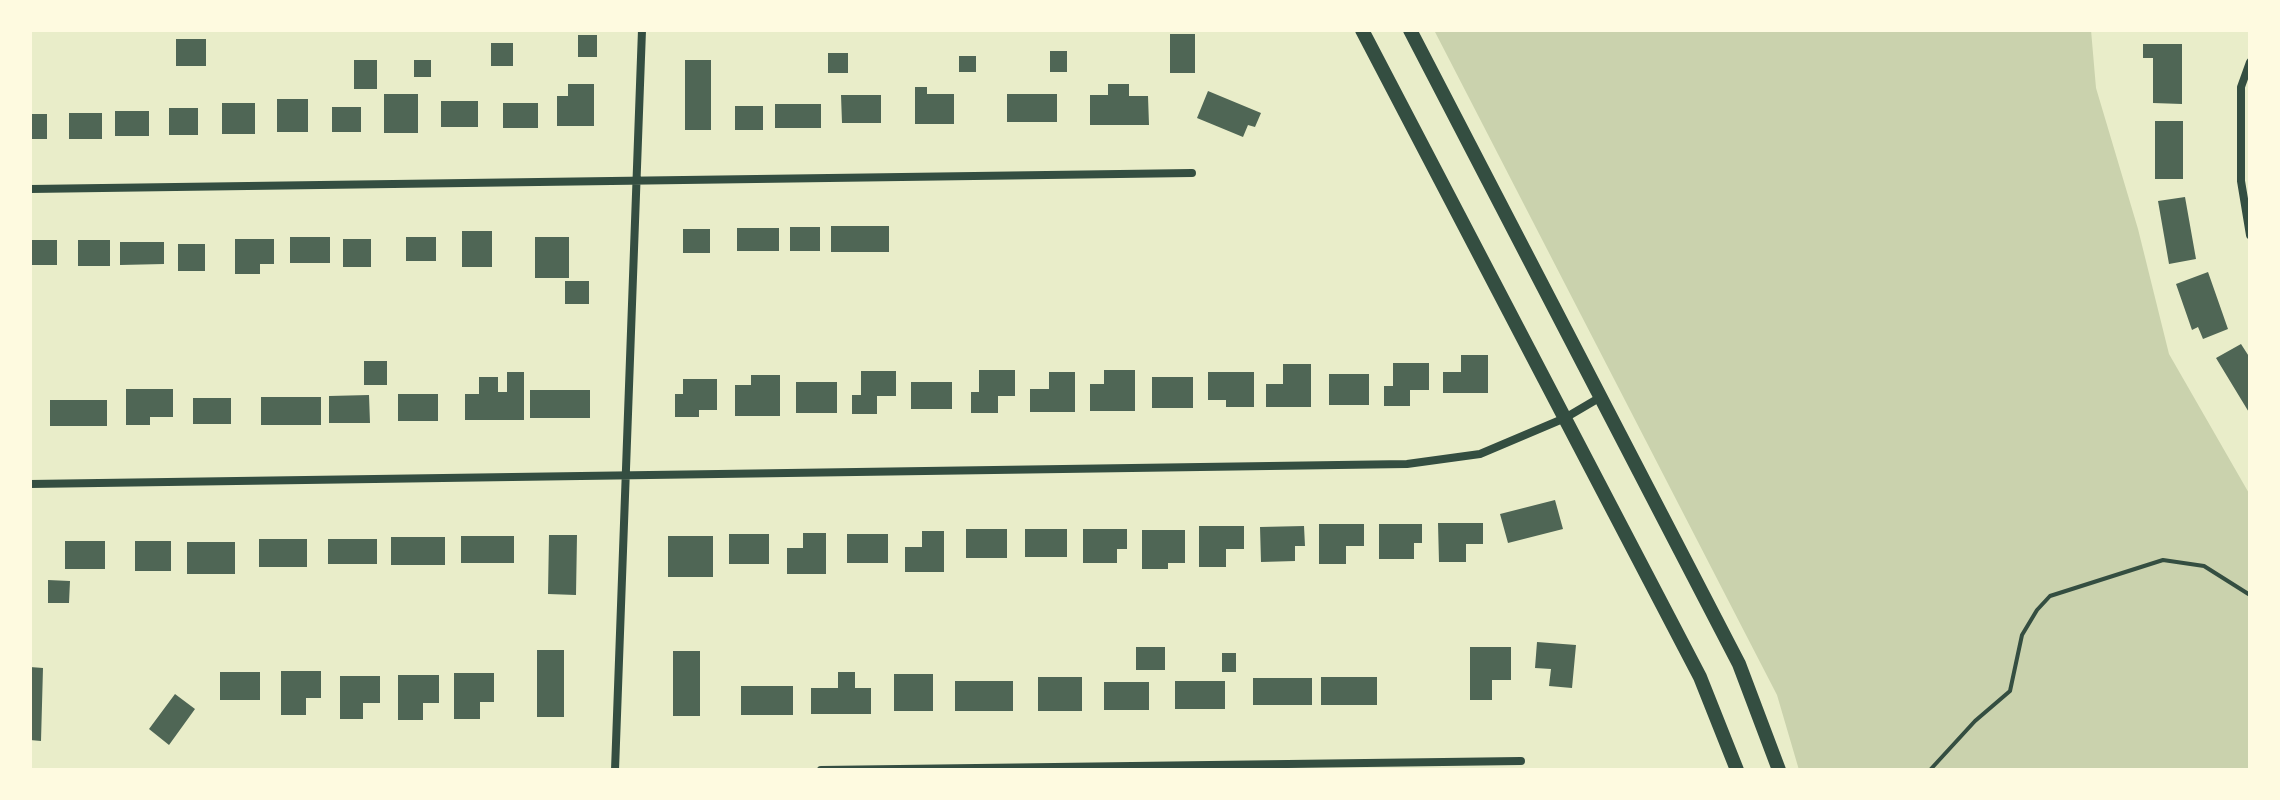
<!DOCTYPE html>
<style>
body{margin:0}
#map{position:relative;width:2280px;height:800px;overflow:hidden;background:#e9edc9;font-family:"Times New Roman",serif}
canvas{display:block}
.frame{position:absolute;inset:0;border:32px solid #fefae0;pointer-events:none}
</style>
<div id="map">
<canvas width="2280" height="800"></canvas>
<div class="frame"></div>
</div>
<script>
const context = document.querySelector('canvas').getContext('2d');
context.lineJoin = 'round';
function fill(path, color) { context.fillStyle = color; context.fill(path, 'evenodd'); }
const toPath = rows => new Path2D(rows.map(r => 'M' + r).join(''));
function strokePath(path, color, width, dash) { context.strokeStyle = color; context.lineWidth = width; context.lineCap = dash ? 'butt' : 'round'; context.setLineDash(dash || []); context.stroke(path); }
const green = toPath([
 [1434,30,2091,30,2096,88,2138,229,2169,354,2250,495,2250,770,1799,770,1777,695]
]);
const building = toPath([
 [1170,34,1195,34,1195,73,1170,73],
 [578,35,597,35,597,57,578,57],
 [176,39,206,39,206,66,176,66],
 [491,43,513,43,513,66,491,66],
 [2143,44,2182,44,2182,104,2153,103,2153,58,2143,58],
 [1050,51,1067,51,1067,72,1050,72],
 [828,53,848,53,848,73,828,73],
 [959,56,976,56,976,72,959,72],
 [354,60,377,60,377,89,354,89],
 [414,60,431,60,431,77,414,77],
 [685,60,711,60,711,130,685,130],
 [568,84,594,84,594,126,557,126,557,96,568,96],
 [1108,84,1129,84,1129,96,1148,96,1149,125,1090,125,1090,95,1108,95],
 [915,87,927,87,927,94,954,94,954,124,915,124],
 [1208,91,1261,113,1255,127,1248,125,1243,137,1197,118],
 [384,94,418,94,418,133,384,133],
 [1007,94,1057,94,1057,122,1007,122],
 [841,95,881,95,881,123,842,123],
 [277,99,308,99,308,132,277,132],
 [441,101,478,101,478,127,441,127],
 [222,103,255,103,255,134,222,134],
 [503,103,538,103,538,128,503,128],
 [775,104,821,104,821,128,775,128],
 [735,106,763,106,763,130,735,130],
 [332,107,361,107,361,132,332,132],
 [169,108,198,108,198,135,169,135],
 [115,111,149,111,149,136,115,136],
 [69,113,102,113,102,139,69,139],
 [30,114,47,114,47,139,30,139],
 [2155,121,2183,121,2183,179,2155,179],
 [2185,197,2196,259,2169,264,2158,201],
 [831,226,889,226,889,252,831,252],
 [790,227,820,227,820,251,790,251],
 [737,228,779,228,779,251,737,251],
 [683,229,710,229,710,253,683,253],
 [462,231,492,231,492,267,462,267],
 [290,237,330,237,330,263,290,263],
 [406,237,436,237,436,261,406,261],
 [535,237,569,237,569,278,535,278],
 [235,239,274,239,274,264,260,264,260,274,235,274],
 [343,239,371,239,371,267,343,267],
 [30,240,57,240,57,265,30,265],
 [78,240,110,240,110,266,78,266],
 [120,242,164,242,164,264,120,265],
 [178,244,205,244,205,271,178,271],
 [2208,272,2228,329,2203,339,2198,327,2192,330,2176,284],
 [565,281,589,281,589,304,565,304],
 [2241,344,2250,358,2250,414,2216,358],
 [1461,355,1488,355,1488,393,1443,393,1443,372,1461,372],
 [364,361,387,361,387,385,364,385],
 [1393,363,1429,363,1429,390,1410,390,1410,406,1384,406,1384,386,1393,386],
 [1283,364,1311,364,1311,407,1266,407,1266,384,1283,384],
 [979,370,1015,370,1015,396,998,396,998,413,971,413,971,392,979,392],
 [1104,370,1135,370,1135,411,1090,411,1090,384,1104,384],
 [861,371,896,371,896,396,877,396,877,414,852,414,852,395,861,395],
 [507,372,524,372,524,420,465,420,465,394,479,394,479,377,498,377,498,392,507,392],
 [1049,372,1075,372,1075,412,1030,412,1030,389,1049,389],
 [1208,372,1254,372,1254,407,1226,407,1226,400,1208,400],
 [1329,374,1369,374,1369,405,1329,405],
 [751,375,780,375,780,416,735,416,735,385,751,385],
 [1152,377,1193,377,1193,408,1152,408],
 [683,379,717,379,717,410,699,410,699,417,675,417,675,394,683,394],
 [796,382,837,382,837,413,796,413],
 [911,382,952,382,952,409,911,409],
 [126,389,173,389,173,417,150,417,150,425,126,425],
 [530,390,590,390,590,418,530,418],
 [398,394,438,394,438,421,398,421],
 [369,395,370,423,329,423,329,396],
 [261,397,321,397,321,425,261,425],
 [193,398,231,398,231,424,193,424],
 [50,400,107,400,107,426,50,426],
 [1555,500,1563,529,1508,543,1500,514],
 [1438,523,1483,523,1483,544,1466,544,1466,562,1439,562],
 [1319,524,1364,524,1364,546,1346,546,1346,564,1319,564],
 [1379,524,1422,524,1422,543,1414,543,1414,559,1379,559],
 [1199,526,1244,526,1244,549,1226,549,1226,567,1199,567],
 [1304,526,1305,546,1295,546,1295,561,1261,562,1260,527],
 [966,529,1007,529,1007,558,966,558],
 [1025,529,1067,529,1067,557,1025,557],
 [1083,529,1127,529,1127,549,1117,549,1117,563,1083,563],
 [1142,530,1185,530,1185,563,1168,563,1168,569,1142,569],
 [922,531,944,531,944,572,905,572,905,547,922,547],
 [803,533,826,533,826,574,787,574,787,548,803,548],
 [729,534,769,534,769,564,729,564],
 [847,534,888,534,888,563,847,563],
 [549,535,577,535,576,595,548,594],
 [461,536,514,536,514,563,461,563],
 [668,536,713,536,713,577,668,577],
 [391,537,445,537,445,565,391,565],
 [259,539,307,539,307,567,259,567],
 [328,539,377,539,377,564,328,564],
 [65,541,105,541,105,569,65,569],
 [135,541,171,541,171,571,135,571],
 [187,542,235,542,235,574,187,574],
 [48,580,70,581,69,603,48,603],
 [1537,642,1576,645,1572,688,1549,686,1551,669,1535,668],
 [1136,647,1165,647,1165,670,1136,670],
 [1470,647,1511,647,1511,680,1492,680,1492,700,1470,700],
 [537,650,564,650,564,717,537,717],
 [673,651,700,651,700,716,673,716],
 [1222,653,1236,653,1236,672,1222,672],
 [30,667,43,668,41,741,30,740],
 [281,671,321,671,321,698,306,698,306,715,281,715],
 [220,672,260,672,260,700,220,700],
 [838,672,855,672,855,688,871,688,871,714,811,714,811,688,838,688],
 [454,673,494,673,494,702,480,702,480,719,454,719],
 [894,674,933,674,933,711,894,711],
 [398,675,439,675,439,703,423,703,423,720,398,720],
 [340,676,380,676,380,703,363,703,363,719,340,719],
 [1038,677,1082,677,1082,711,1038,711],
 [1321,677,1377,677,1377,705,1321,705],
 [1253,678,1312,678,1312,705,1253,705],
 [955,681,1013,681,1013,711,955,711],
 [1175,681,1225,681,1225,709,1175,709],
 [1104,682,1149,682,1149,710,1104,710],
 [741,686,793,686,793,715,741,715],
 [175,694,195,709,169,745,149,729]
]);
const path = toPath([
 [1930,770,1975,721,2010,691,2022,635,2037,610,2050,596,2163,560,2204,566,2250,595]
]);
const minor = toPath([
 [2250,62,2241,87,2241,181,2250,235],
 [30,189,1192,173],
 [30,484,1407,464,1480,454,1565,418,1599,398],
 [615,770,642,30],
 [821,770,1521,761]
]);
const tertiary = toPath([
 [1362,30,1700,677,1737,770],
 [1410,30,1739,664,1779,770]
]);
fill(green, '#cad2ad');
fill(building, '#4f6655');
strokePath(path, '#344e41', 4);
strokePath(minor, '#344e41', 8);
strokePath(tertiary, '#344e41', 14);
</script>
